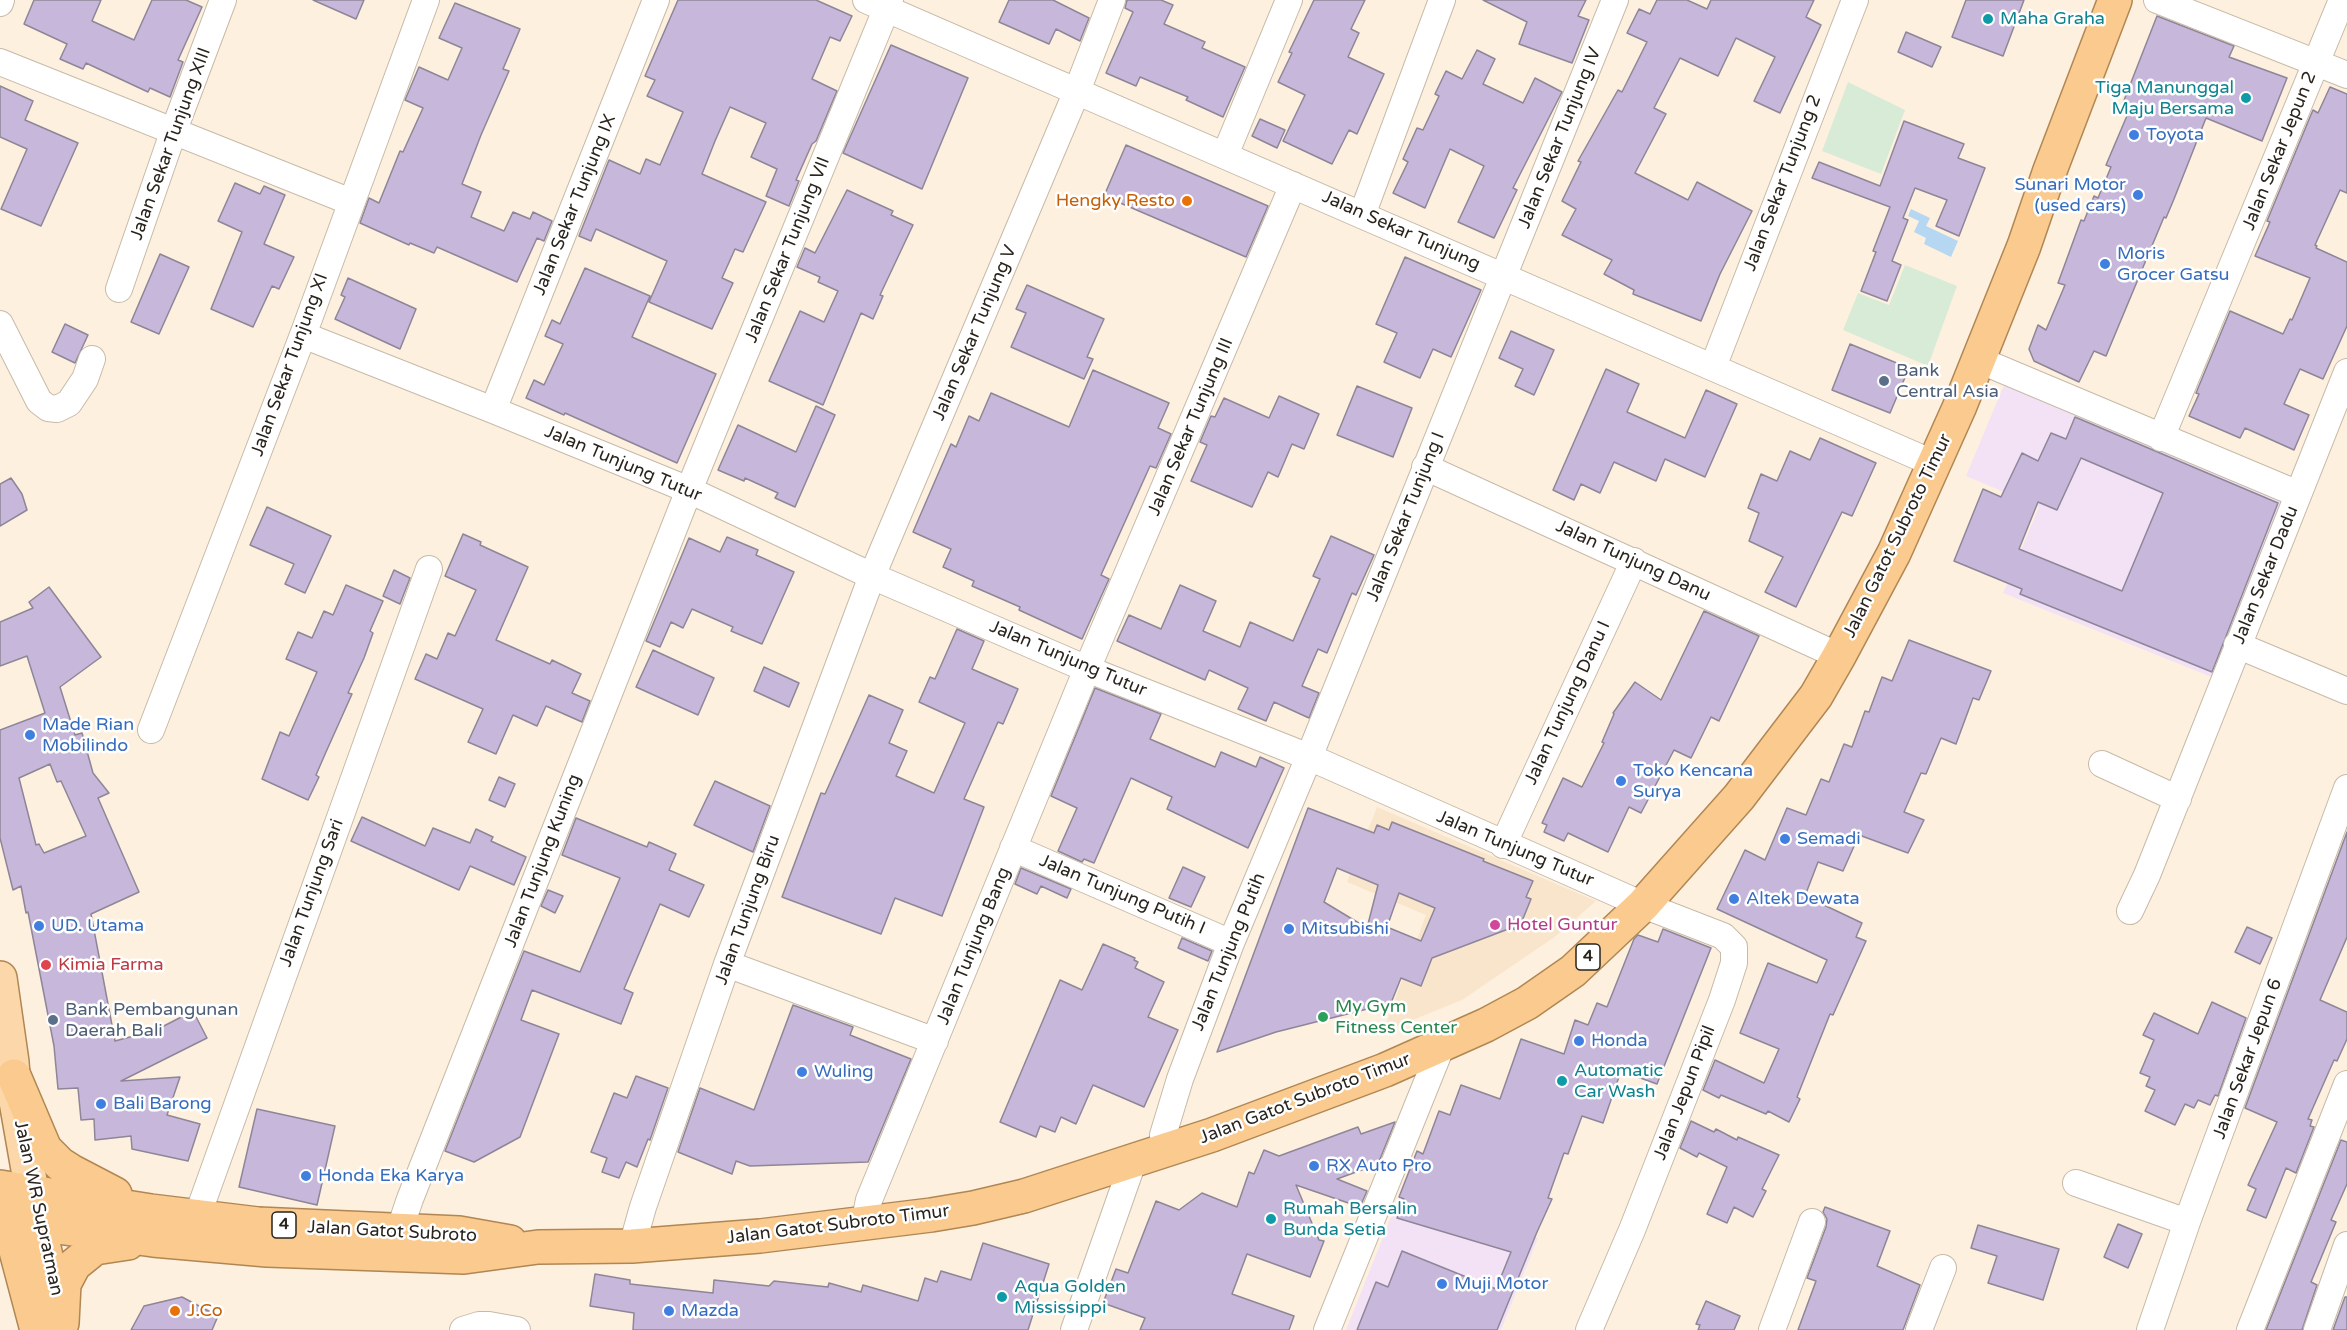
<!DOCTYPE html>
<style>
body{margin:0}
canvas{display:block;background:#fef0de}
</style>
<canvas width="2347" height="1330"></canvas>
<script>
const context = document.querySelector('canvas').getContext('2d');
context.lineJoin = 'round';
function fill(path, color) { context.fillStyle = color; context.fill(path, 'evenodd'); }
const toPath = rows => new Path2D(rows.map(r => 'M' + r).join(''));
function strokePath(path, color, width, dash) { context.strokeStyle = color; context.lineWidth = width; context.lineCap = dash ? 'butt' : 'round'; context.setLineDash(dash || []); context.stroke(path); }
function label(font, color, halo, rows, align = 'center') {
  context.font = font + ' "Varela Round",sans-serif'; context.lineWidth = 5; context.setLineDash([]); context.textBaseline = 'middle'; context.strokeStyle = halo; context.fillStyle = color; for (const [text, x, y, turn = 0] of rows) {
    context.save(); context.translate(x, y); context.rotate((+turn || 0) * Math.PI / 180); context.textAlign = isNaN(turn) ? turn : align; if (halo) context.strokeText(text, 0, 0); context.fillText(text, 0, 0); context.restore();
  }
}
const built = toPath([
 [1377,807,1596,901,1556,936,1462,1000,1383,1032,1426,915,1347,882]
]);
const industrial = toPath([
 [2006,380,2287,497,2219,680,2003,593,2039,507,1966,476],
 [1399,1197,1538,1238,1501,1330,1346,1330]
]);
const green = toPath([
 [1848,82,1905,110,1881,174,1822,151],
 [1905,265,1957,286,1928,366,1843,330,1858,293,1889,305]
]);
const water = toPath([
 [1911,209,1930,218,1926,226,1958,241,1951,257,1924,244,1926,238,1914,232,1919,221,1908,216]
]);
const building = toPath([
 [34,0,101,0,92,21,134,40,152,0,186,0,202,7,178,60,183,62,170,97,150,88,148,92,86,63,83,69,60,59,67,44,24,24,34,0],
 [313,0,364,0,356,19,313,0],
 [678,0,816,0,852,16,840,41,830,37,812,79,837,91,816,141,812,144,796,180,799,181,789,206,766,196,777,169,751,157,766,123,730,107,715,141,702,174,766,202,743,252,735,249,722,278,733,283,712,329,649,302,667,261,596,229,591,241,579,236,609,160,640,174,646,159,660,165,683,112,647,96,655,80,645,76,678,0],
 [1009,0,1053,0,1089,18,1080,41,1056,29,1049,44,999,22,1009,0],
 [1127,0,1161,0,1173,5,1164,24,1205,42,1202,48,1245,67,1223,117,1186,100,1188,97,1140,77,1136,86,1106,73,1133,12,1125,8,1127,0],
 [1314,0,1365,0,1351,29,1359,33,1348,57,1384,74,1357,134,1349,130,1332,164,1283,141,1305,95,1278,82,1292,53,1289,52,1314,0],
 [1483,0,1586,0,1578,16,1589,20,1572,63,1519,44,1527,22,1483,0],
 [1657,0,1687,0,1707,9,1711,0,1814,0,1806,17,1821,25,1780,113,1754,101,1775,57,1736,38,1718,76,1680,58,1654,108,1666,114,1635,173,1688,200,1697,182,1752,211,1720,274,1701,321,1633,294,1634,290,1604,274,1612,260,1562,235,1576,209,1562,201,1581,162,1578,161,1618,90,1622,92,1647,42,1627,33,1639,9,1650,14,1657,0],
 [1966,0,2024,0,2003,56,1952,37,1966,0],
 [455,3,520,29,503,69,509,71,481,135,462,184,481,192,471,217,504,231,513,212,530,219,533,212,552,221,544,241,537,238,517,282,437,247,434,253,410,243,409,245,360,223,369,198,379,203,400,151,403,152,423,108,405,100,419,67,448,80,462,48,439,38,455,3],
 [2157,16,2234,46,2229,57,2287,78,2262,141,2206,118,2174,199,2166,218,2164,217,2106,356,2094,351,2079,382,2034,361,2029,349,2038,325,2046,330,2065,285,2058,283,2081,220,2084,221,2094,196,2098,198,2111,167,2106,165,2129,111,2121,108,2157,16],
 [1906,32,1941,47,1932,67,1898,52,1906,32],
 [891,45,968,78,922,189,843,153,891,45],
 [1477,50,1495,59,1483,84,1523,103,1535,78,1562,92,1513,188,1517,190,1494,238,1458,222,1484,166,1450,149,1425,208,1393,193,1408,162,1403,159,1417,128,1423,130,1439,96,1435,94,1446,71,1462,79,1477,50],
 [0,86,33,101,25,120,78,143,41,226,1,209,27,149,0,137,0,86],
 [2330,87,2347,94,2347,193,2340,190,2315,245,2317,246,2316,248,2347,262,2347,326,2323,379,2300,369,2284,404,2309,415,2294,450,2245,428,2240,438,2189,416,2199,394,2196,393,2230,311,2283,334,2290,319,2292,320,2310,278,2255,256,2270,222,2267,221,2310,117,2313,110,2318,113,2330,87],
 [1260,119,1285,130,1277,148,1252,136,1260,119],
 [1904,121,1964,144,1958,158,1985,168,1959,236,1936,226,1947,200,1915,188,1903,218,1908,220,1892,261,1901,265,1887,301,1861,291,1876,252,1873,251,1890,207,1812,178,1819,162,1880,186,1904,121],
 [1126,145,1268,206,1246,257,1104,196,1126,145],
 [235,183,260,194,264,186,285,195,264,244,294,257,279,289,272,286,253,327,211,309,242,232,218,221,235,183],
 [847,190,893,211,891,215,913,225,880,295,883,296,873,319,861,313,823,405,769,381,800,311,824,322,838,291,818,282,820,277,797,267,805,248,815,253,847,190],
 [160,254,189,267,159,334,131,322,160,254],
 [1405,257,1481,290,1451,357,1433,349,1420,378,1384,362,1397,333,1376,324,1405,257],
 [585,268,650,296,632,337,716,374,677,463,565,413,564,415,526,398,534,380,544,385,563,344,545,336,552,320,560,324,585,268],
 [348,278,416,309,400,349,335,319,345,297,341,295,348,278],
 [1027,285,1104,319,1087,357,1093,359,1084,379,1011,347,1026,313,1016,309,1027,285],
 [65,324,88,335,75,363,52,352,65,324],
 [1511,331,1554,350,1534,395,1515,386,1523,369,1499,358,1511,331],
 [1850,344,1909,368,1890,413,1832,390,1850,344],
 [1606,369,1639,384,1627,412,1685,438,1706,390,1737,404,1705,477,1665,459,1656,481,1614,462,1600,493,1581,484,1574,500,1553,490,1606,369],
 [1093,370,1169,403,1158,428,1171,434,1156,468,1150,466,1101,575,1109,579,1082,639,1019,610,1020,607,972,586,974,581,943,567,951,549,913,532,951,444,956,447,969,416,979,421,991,393,1069,427,1093,370],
 [1357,386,1412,408,1393,457,1337,435,1357,386],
 [1279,396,1319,414,1304,449,1292,444,1278,477,1268,472,1252,507,1191,481,1207,445,1200,442,1211,416,1215,417,1224,398,1269,418,1279,396],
 [816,406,835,415,795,507,775,498,778,493,745,478,744,481,718,470,738,425,796,452,816,406],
 [2075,417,2278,503,2212,672,2020,594,2022,589,1954,561,1983,489,2001,497,2022,453,2038,461,2051,433,2066,439,2075,417],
 [2081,458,2163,493,2122,591,2019,549,2038,502,2057,510,2081,458],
 [1820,438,1876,463,1852,516,1842,512,1796,607,1765,592,1783,557,1749,541,1759,513,1748,508,1761,474,1777,481,1790,451,1810,460,1820,438],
 [11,478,22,494,27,510,0,526,0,484,11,478],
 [267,507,331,536,305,593,285,584,294,564,250,545,267,507],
 [463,534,481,542,480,545,528,567,496,640,550,664,552,660,581,674,572,693,590,701,582,722,546,706,537,726,513,715,496,754,468,742,483,709,415,679,426,654,437,659,448,633,455,636,476,590,445,576,463,534],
 [1331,536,1374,555,1356,595,1352,593,1327,653,1318,649,1302,686,1319,693,1309,718,1274,702,1266,721,1238,709,1248,688,1209,670,1205,680,1117,641,1129,615,1161,629,1180,585,1216,601,1203,631,1240,647,1250,622,1293,641,1320,579,1313,576,1331,536],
 [727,537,758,550,756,555,794,572,762,644,731,631,733,627,692,609,683,628,671,622,660,647,646,641,689,538,720,552,727,537],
 [394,570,410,578,400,604,383,596,394,570],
 [346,585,383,601,370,631,373,633,364,658,348,693,352,694,326,752,316,775,319,777,308,800,262,779,280,732,289,736,317,672,286,659,298,632,312,638,324,611,333,615,346,585],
 [49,587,101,657,60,687,75,735,82,733,93,773,109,793,98,798,139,892,91,914,115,1041,156,1030,193,1011,207,1038,121,1081,180,1077,167,1115,200,1124,188,1161,132,1149,131,1136,95,1140,94,1119,81,1120,78,1088,58,1089,54,1046,28,912,26,913,21,886,13,890,0,838,0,730,45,713,27,656,0,666,0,622,33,608,29,602,49,587],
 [50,764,57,782,61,781,86,836,44,853,39,844,36,845,19,778,50,764],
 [1704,611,1759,636,1719,721,1711,717,1691,758,1674,750,1641,813,1629,807,1608,852,1568,833,1564,841,1544,832,1547,825,1542,823,1563,778,1582,787,1604,743,1602,742,1614,714,1613,713,1635,682,1661,700,1704,611],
 [957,629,984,641,972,669,1018,689,1003,724,998,722,964,799,984,807,942,916,895,898,881,934,782,897,821,793,825,794,869,695,903,710,889,743,907,751,896,776,934,793,965,723,919,702,930,677,935,679,957,629],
 [1909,640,1991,671,1979,700,1973,698,1956,744,1941,738,1926,774,1921,773,1904,812,1924,820,1908,853,1859,835,1843,871,1818,862,1805,896,1862,923,1856,937,1866,941,1833,1015,1830,1014,1797,1097,1800,1099,1789,1122,1768,1111,1766,1114,1721,1095,1719,1098,1703,1090,1715,1060,1764,1083,1779,1049,1740,1033,1768,963,1817,983,1827,960,1717,909,1745,850,1765,860,1787,808,1806,815,1821,779,1829,782,1844,744,1852,747,1865,711,1869,712,1882,677,1892,681,1909,640],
 [653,650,714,678,698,715,636,687,653,650],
 [764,667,799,683,789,707,754,691,764,667],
 [1095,688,1161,714,1150,739,1215,767,1221,752,1256,767,1260,757,1284,768,1248,848,1167,809,1172,797,1131,778,1094,863,1084,859,1082,862,1058,851,1077,808,1051,796,1095,688],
 [499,777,515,784,505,807,489,800,499,777],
 [715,781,770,806,753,852,694,825,715,781],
 [1308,808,1374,833,1377,825,1389,830,1392,822,1484,859,1483,861,1533,881,1526,897,1531,899,1518,931,1511,928,1432,958,1421,986,1401,978,1391,1003,1276,1032,1217,1052,1308,808],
 [1337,868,1378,885,1367,928,1324,902,1337,868],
 [1399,893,1435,908,1421,941,1387,927,1399,893],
 [362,817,425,846,433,828,470,843,476,829,493,837,491,841,526,857,514,885,470,866,459,890,351,841,362,817],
 [576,818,647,847,649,842,676,854,669,870,704,885,689,917,660,904,624,989,633,993,621,1024,532,990,521,1020,559,1034,520,1137,474,1162,445,1151,524,951,580,972,620,878,562,855,576,818],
 [2347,832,2347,937,2320,1000,2347,1012,2347,1039,2337,1061,2334,1060,2308,1119,2312,1120,2310,1126,2314,1127,2296,1173,2286,1168,2266,1218,2247,1210,2256,1189,2248,1185,2277,1122,2245,1108,2347,832],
 [1183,867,1205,877,1191,907,1169,898,1183,867],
 [1021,868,1071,889,1067,898,1041,886,1037,894,1015,884,1021,868],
 [548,890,563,896,555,913,541,906,548,890],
 [2247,927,2272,938,2260,964,2235,952,2247,927],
 [1663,929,1711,948,1657,1084,1621,1071,1603,1123,1582,1116,1568,1154,1564,1153,1548,1198,1552,1199,1537,1232,1497,1330,1357,1330,1376,1282,1388,1287,1402,1251,1496,1289,1511,1252,1397,1218,1404,1199,1399,1197,1417,1151,1423,1154,1439,1111,1450,1115,1461,1085,1500,1099,1521,1039,1564,1054,1575,1020,1588,1025,1597,1003,1607,1007,1634,939,1638,935,1658,942,1663,929],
 [1182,938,1212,951,1208,961,1178,948,1182,938],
 [1103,944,1135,958,1134,960,1138,962,1135,968,1164,982,1148,1017,1178,1030,1144,1107,1093,1085,1076,1124,1061,1117,1055,1132,1040,1126,1036,1137,1000,1122,1060,980,1082,990,1103,944],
 [2212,1002,2246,1018,2218,1096,2215,1095,2210,1105,2198,1100,2194,1108,2185,1104,2175,1125,2145,1111,2155,1090,2146,1086,2150,1077,2140,1073,2154,1040,2143,1035,2154,1013,2198,1034,2212,1002],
 [793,1005,853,1027,850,1035,911,1059,868,1162,750,1166,736,1161,732,1174,678,1152,700,1088,754,1110,793,1005],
 [636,1076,668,1088,650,1140,648,1139,637,1167,626,1162,619,1178,602,1172,607,1158,591,1152,614,1093,627,1098,636,1076],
 [257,1109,335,1126,317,1205,239,1187,257,1109],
 [1691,1121,1714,1132,1716,1129,1737,1140,1738,1137,1779,1155,1762,1189,1766,1191,1753,1217,1734,1207,1727,1223,1707,1214,1727,1167,1699,1153,1697,1157,1680,1148,1691,1121],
 [1395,1122,1378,1164,1337,1179,1367,1191,1360,1207,1296,1185,1319,1240,1324,1241,1310,1277,1247,1254,1232,1294,1294,1316,1289,1330,1140,1330,1145,1318,1103,1303,1116,1269,1128,1273,1156,1201,1179,1210,1202,1193,1237,1207,1249,1172,1254,1174,1264,1150,1279,1156,1358,1127,1361,1134,1395,1122],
 [2341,1140,2347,1142,2347,1184,2331,1220,2336,1222,2311,1282,2317,1285,2302,1330,2266,1330,2341,1140],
 [1825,1207,1890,1231,1877,1266,1920,1285,1903,1330,1798,1330,1816,1281,1807,1278,1826,1227,1827,1219,1823,1212,1825,1207],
 [2118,1224,2142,1234,2128,1268,2104,1257,2118,1224],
 [1978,1225,2059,1249,2043,1300,1988,1283,1997,1256,1971,1248,1978,1225],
 [983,1243,1049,1264,1028,1330,633,1330,634,1313,590,1306,595,1274,630,1280,630,1284,713,1293,714,1280,769,1286,774,1281,828,1287,829,1283,861,1292,863,1285,918,1301,925,1278,937,1282,941,1271,971,1280,983,1243],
 [182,1297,218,1316,212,1330,131,1330,144,1306,182,1297],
 [2345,1297,2347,1297,2347,1330,2333,1330,2345,1297],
 [1706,1301,1740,1316,1734,1330,1698,1330,1700,1325,1696,1324,1706,1301]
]);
const minor = toPath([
 [866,0,1935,464],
 [2157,0,2347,75],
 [0,3,1,0],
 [0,62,351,202],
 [1225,155,1289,0],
 [1362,215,1442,0],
 [119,289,174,130,223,0],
 [0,324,39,401,48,408,57,409,69,403,85,379,92,359],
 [303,335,493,410,689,490,872,576,1087,669,1309,757,1643,905,1723,936,1734,947,1734,963,1722,1000,1632,1230,1589,1330],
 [1979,360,2298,494],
 [1713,367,1855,0],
 [493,410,656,0],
 [2161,438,2342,0],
 [1425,467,1839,656],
 [2237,645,2347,691],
 [151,730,303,335,426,0],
 [2102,764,2178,799],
 [1503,845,1634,561],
 [1013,848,1231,943],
 [2130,911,2147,875,2347,372],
 [727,964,935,1041],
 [1164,1151,1163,1135,1180,1079,1231,943,1309,757,1615,0],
 [2076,1183,2187,1222],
 [197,1217,429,569],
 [864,1224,869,1200,1087,669,1293,185],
 [399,1231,410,1199,689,490,890,0],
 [632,1246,643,1207,727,964,872,576,1077,91,1112,0],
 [463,1330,479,1325,489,1325,517,1330],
 [1074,1330,1133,1162],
 [1327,1330,1442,1045],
 [1772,1330,1812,1222],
 [1919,1330,1943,1268],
 [2150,1330,2187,1222,2347,788],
 [2250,1330,2347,1084],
 [2317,1330,2347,1245]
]);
const primary = toPath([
 [0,978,12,1062,14,1090,32,1192]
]);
const trunk = toPath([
 [14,1076,45,1149,60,1164,71,1171,115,1194],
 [0,1187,151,1211,258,1224,459,1233,510,1242],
 [3,1202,37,1330],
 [34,1205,58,1307],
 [0,1219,153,1240,267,1250,464,1257,538,1247,632,1246,760,1236,931,1215,973,1208,1024,1196,1212,1135,1385,1070,1486,1025,1527,1003,1573,971,1643,905,1739,797,1816,696,1839,656,1894,553,1959,408,2024,246,2049,173,2115,0],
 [62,1323,64,1284,74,1265,95,1248,128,1243]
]);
const markers = [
 [1988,19,6,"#0f9aa8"],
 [2246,98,6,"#0f9aa8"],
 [2134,135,6,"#3f7fe0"],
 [2138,195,6,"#3f7fe0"],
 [1187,201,6,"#e8710a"],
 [2105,264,6,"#3f7fe0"],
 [1884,381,6,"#5c6f8a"],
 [30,735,6,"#3f7fe0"],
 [1621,781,6,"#3f7fe0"],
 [1785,839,6,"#3f7fe0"],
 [1734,899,6,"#3f7fe0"],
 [1495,925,6,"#d1479c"],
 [39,926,6,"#3f7fe0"],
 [1289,929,6,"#3f7fe0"],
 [46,965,6,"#e0444e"],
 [1323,1017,6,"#2e9e5b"],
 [53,1020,6,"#5c6f8a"],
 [1579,1041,6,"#3f7fe0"],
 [802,1072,6,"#3f7fe0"],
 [1562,1081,6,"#0f9aa8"],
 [101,1104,6,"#3f7fe0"],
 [1314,1166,6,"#3f7fe0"],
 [306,1176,6,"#3f7fe0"],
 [1271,1219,6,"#0f9aa8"],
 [1442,1284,6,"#3f7fe0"],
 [1002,1297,6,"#0f9aa8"],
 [175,1311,6,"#e8710a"],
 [669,1311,6,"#3f7fe0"]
];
const shields = [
 [1588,957,24],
 [284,1225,24]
];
const shieldNames = [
 ["4",1588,957],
 ["4",284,1225]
];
const cultureNames = [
 ["Maha Graha",2000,19],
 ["Tiga Manunggal",2234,88,"right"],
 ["Maju Bersama",2234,109,"right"],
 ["Automatic",1574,1071],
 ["Car Wash",1574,1092],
 ["Rumah Bersalin",1283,1209],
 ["Bunda Setia",1283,1230],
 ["Aqua Golden",1014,1287],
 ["Mississippi",1014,1308]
];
const shopNames = [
 ["Toyota",2146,135],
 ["Sunari Motor",2126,185,"right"],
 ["(used cars)",2126,206,"right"],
 ["Moris",2117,254],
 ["Grocer Gatsu",2117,275],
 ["Made Rian",42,725],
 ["Mobilindo",42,746],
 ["Toko Kencana",1633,771],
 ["Surya",1633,792],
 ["Semadi",1797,839],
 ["Altek Dewata",1746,899],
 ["UD. Utama",51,926],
 ["Mitsubishi",1301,929],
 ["Honda",1591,1041],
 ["Wuling",814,1072],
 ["Bali Barong",113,1104],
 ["RX Auto Pro",1326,1166],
 ["Honda Eka Karya",318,1176],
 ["Muji Motor",1454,1284],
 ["Mazda",681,1311]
];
const streetNames = [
 ["Jalan Sekar Tunjung IV",1560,138,-68],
 ["Jalan Sekar Tunjung XIII",171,144,-70],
 ["Jalan Sekar Jepun 2",2280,151,-68],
 ["Jalan Sekar Tunjung 2",1783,183,-69],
 ["Jalan Sekar Tunjung IX",575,205,-68],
 ["Jalan Sekar Tunjung",1401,231,24],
 ["Jalan Sekar Tunjung VII",788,250,-68],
 ["Jalan Sekar Tunjung V",975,333,-67],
 ["Jalan Sekar Tunjung XI",290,365,-70],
 ["Jalan Sekar Tunjung III",1191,427,-67],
 ["Jalan Tunjung Tutur",623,464,23],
 ["Jalan Sekar Tunjung I",1406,517,-68],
 ["Jalan Gatot Subroto Timur",1898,536,-64],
 ["Jalan Tunjung Danu",1633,561,25],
 ["Jalan Sekar Dadu",2266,575,-68],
 ["Jalan Tunjung Tutur",1068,659,23],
 ["Jalan Tunjung Danu I",1568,703,-65],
 ["Jalan Tunjung Tutur",1515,849,23],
 ["Jalan Tunjung Kuning",543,861,-69],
 ["Jalan Tunjung Sari",312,893,-70],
 ["Jalan Tunjung Putih I",1122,895,23],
 ["Jalan Tunjung Biru",748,910,-70],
 ["Jalan Tunjung Bang",974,946,-68],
 ["Jalan Tunjung Putih",1229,952,-68],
 ["Jalan Sekar Jepun 6",2248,1059,-70],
 ["Jalan Jepun Pipil",1685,1093,-69],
 ["Jalan Gatot Subroto Timur",1305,1099,-21],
 ["Jalan WR Supratman",38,1208,78],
 ["Jalan Gatot Subroto Timur",838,1225,-7],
 ["Jalan Gatot Subroto",392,1232,3]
];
const foodNames = [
 ["Hengky Resto",1175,201],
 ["J.Co",187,1311,"left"]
];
const serviceNames = [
 ["Bank",1896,371],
 ["Central Asia",1896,392],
 ["Bank Pembangunan",65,1010],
 ["Daerah Bali",65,1031]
];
const hotelNames = [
 ["Hotel Guntur",1507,925]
];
const healthNames = [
 ["Kimia Farma",58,965]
];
const leisureNames = [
 ["My Gym",1335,1007],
 ["Fitness Center",1335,1028]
];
fill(built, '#f8e5cc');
fill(industrial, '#f3e2f5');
fill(green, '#d8ebd7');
fill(water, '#b5d7f2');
fill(building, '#c7b8db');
strokePath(building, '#8e8698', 1.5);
strokePath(minor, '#c7baa8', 28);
strokePath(primary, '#b08754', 36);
strokePath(trunk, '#b08754', 36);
strokePath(minor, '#fff', 26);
strokePath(primary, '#fbd7aa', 33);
strokePath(trunk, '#faca8e', 33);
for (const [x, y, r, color] of markers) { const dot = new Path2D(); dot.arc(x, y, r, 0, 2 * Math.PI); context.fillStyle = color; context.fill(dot); strokePath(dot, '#fff', 2); }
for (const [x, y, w] of shields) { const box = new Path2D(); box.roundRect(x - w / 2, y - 13, w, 26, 4.5); context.fillStyle = '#fff'; context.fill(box); strokePath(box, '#29241d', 1.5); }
label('bold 16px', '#29241d', null, shieldNames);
label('18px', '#0d838f', '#fff', cultureNames, 'left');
label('18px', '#366cbe', '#fff', shopNames, 'left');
label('18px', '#29241d', '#fff', streetNames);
label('18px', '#c56008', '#fff', foodNames, 'right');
label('18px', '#4e5e75', '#fff', serviceNames, 'left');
label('18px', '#b23c85', '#fff', hotelNames, 'left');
label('18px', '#be3a42', '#fff', healthNames, 'left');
label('18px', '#27864d', '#fff', leisureNames, 'left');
</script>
